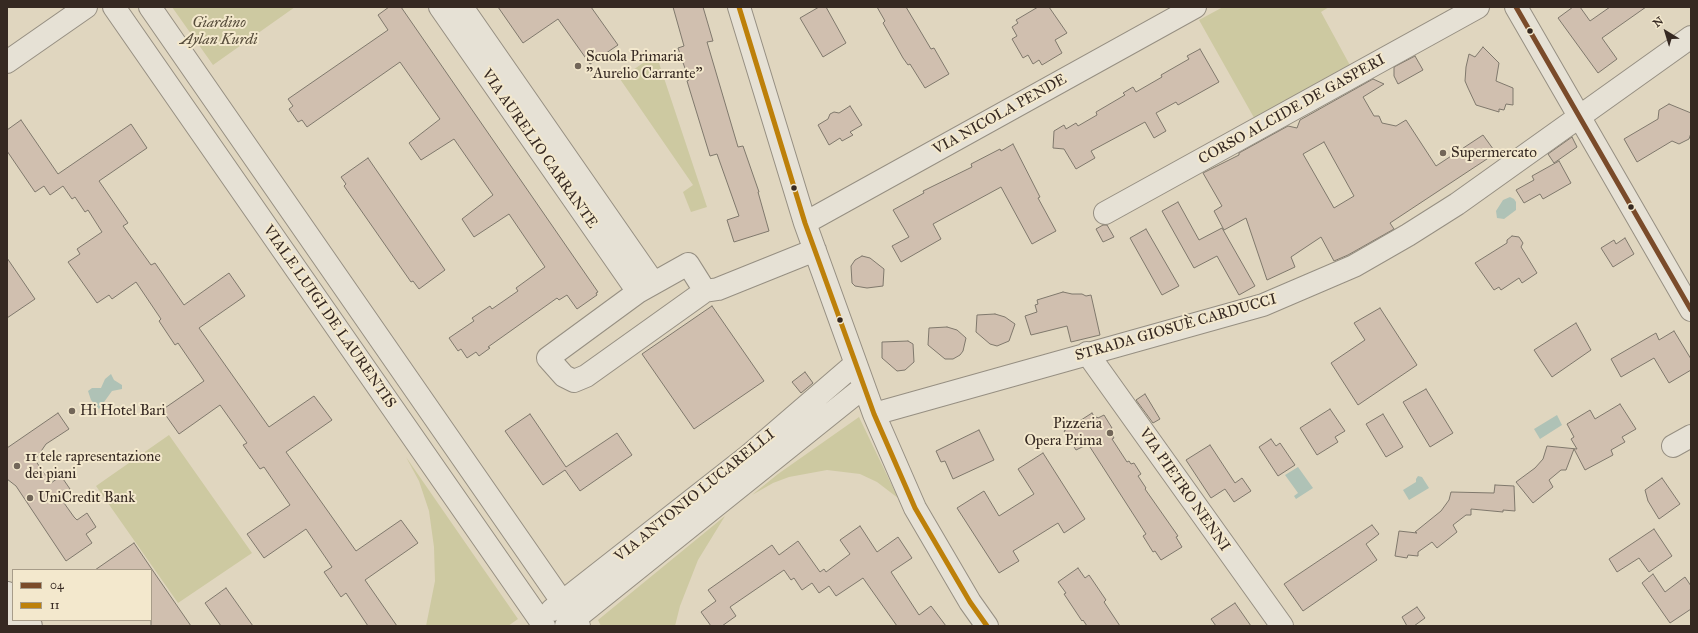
<!DOCTYPE html>
<meta charset="utf-8">
<style>
body{margin:0}
#map{position:relative;width:1698px;height:633px;overflow:hidden;background:#e0d6bf;font-family:"IM FELL Great Primer",serif}
canvas{display:block}
.frame{position:absolute;inset:0;border:8px solid #362922;pointer-events:none}
.legend{position:absolute;left:12px;top:569px;width:140px;height:52px;box-sizing:border-box;background:#f3e8cd;border:1px solid #a79c89;margin:0;padding:5px 7px;list-style:none;font-size:12px;color:#362922}
.legend li{display:flex;align-items:center;gap:8px;height:20px}
.legend b{width:20px;border:1px solid #a79c89}
.north{position:absolute;left:1646px;top:12px;width:40px;height:40px;-webkit-text-stroke:3px #f3e8cd;paint-order:stroke;rotate:322deg;font-size:11px;font-weight:700;line-height:16px;text-align:center;color:#362922}
.north::after{content:'';display:block;margin:auto;width:14px;height:18px;background:#362922;clip-path:polygon(50% 0,100% 100%,50% 72%,0 100%)}
</style>
<div id="map">
<canvas width="1698" height="633"></canvas>
<div class="frame"></div>
<ul class="legend">
<li><b style="height:5px;background:#7a4b2a"></b>04</li>
<li><b style="height:5px;background:#bd800a"></b>11</li>
</ul>
<div class="north">N</div>
</div>
<script>
const context = document.querySelector('canvas').getContext('2d');
context.lineJoin = 'round';
function fill(path, color) { context.fillStyle = color; context.fill(path, 'evenodd'); }
const toPath = rows => new Path2D(rows.map(r => 'M' + r).join(''));
function strokePath(path, color, width, dash) { context.strokeStyle = color; context.lineWidth = width; context.lineCap = dash ? 'butt' : 'round'; context.setLineDash(dash || []); context.stroke(path); }
function label(font, color, halo, rows, align = 'center') {
  context.font = font + ' "IM FELL Great Primer",serif'; context.lineWidth = 4; context.setLineDash([]); context.textBaseline = 'middle'; context.strokeStyle = halo; context.fillStyle = color; for (const [text, x, y, turn = 0] of rows) {
    context.save(); context.translate(x, y); context.rotate((+turn || 0) * Math.PI / 180); context.textAlign = isNaN(turn) ? turn : align; if (halo) context.strokeText(text, 0, 0); context.fillText(text, 0, 0); context.restore();
  }
}
const green = toPath([
 [172,7,295,7,213,65],
 [1223,7,1329,7,1321,12,1352,69,1257,123,1199,20],
 [656,54,707,207,691,212,683,192,693,185,620,79],
 [859,417,898,498,877,482,860,474,827,470,789,477,773,483,752,495,778,474],
 [169,435,252,553,178,603,96,486],
 [406,457,518,619,508,626,426,626,435,581,434,547,429,511,419,481],
 [725,516,698,560,680,606,675,626,601,626,598,620]
]);
const water = toPath([
 [1510,197,1514,199,1516,202,1516,210,1504,219,1497,218,1496,211,1503,200],
 [111,374,114,380,122,385,122,389,112,391,99,409,91,400,88,391,92,388,101,388,105,379],
 [1557,415,1562,425,1540,439,1534,429],
 [1298,467,1313,488,1296,499,1294,496,1298,493,1285,475],
 [1418,476,1422,477,1429,488,1409,500,1403,490,1416,482,1416,479]
]);
const building = toPath([
 [389,7,401,7,598,292,596,293,597,295,577,309,567,295,559,300,557,298,488,347,490,348,479,356,476,352,467,358,461,349,458,351,449,338,474,321,472,318,490,306,492,309,518,291,516,288,545,267,509,214,474,237,462,219,493,195,454,139,421,160,409,143,440,119,400,62,307,127,302,120,298,122,289,109,293,106,288,99,388,30,378,15,389,7],
 [498,7,591,7,618,45,590,64,558,19,523,43,498,7],
 [673,7,703,7,713,41,707,42,738,147,743,146,759,192,758,192,769,231,734,242,727,220,739,216,717,154,710,156,687,81,689,80,678,48,684,46,673,7],
 [819,7,826,7,846,43,823,57,800,18,819,7],
 [877,7,906,7,931,49,934,48,949,74,925,88,910,64,908,65,903,58,883,23,885,21,877,7],
 [1038,7,1049,7,1067,33,1055,40,1062,53,1042,65,1039,60,1033,64,1028,55,1023,58,1012,39,1017,36,1012,27,1018,23,1016,20,1038,7],
 [1573,7,1580,7,1590,21,1610,7,1646,7,1602,38,1617,59,1598,73,1558,18,1573,7],
 [1483,47,1499,63,1496,81,1513,88,1513,105,1506,104,1504,110,1499,109,1499,112,1476,105,1468,88,1465,81,1466,67,1469,54,1475,57,1483,47],
 [1200,49,1219,82,1178,105,1176,102,1156,113,1166,131,1154,138,1145,122,1091,151,1095,158,1076,169,1064,149,1053,148,1054,131,1064,125,1066,129,1076,123,1078,126,1097,115,1096,112,1125,95,1123,93,1133,87,1136,92,1162,77,1161,75,1189,59,1187,56,1200,49],
 [1415,56,1423,70,1398,84,1394,76,1394,67,1415,56],
 [1373,79,1384,84,1363,97,1374,116,1379,116,1382,123,1396,126,1406,120,1436,166,1483,135,1496,153,1390,223,1394,229,1348,255,1334,261,1321,237,1291,257,1295,267,1267,280,1246,218,1224,230,1214,211,1222,206,1203,173,1239,155,1239,153,1288,126,1297,128,1300,120,1373,79],
 [1324,142,1354,196,1334,208,1303,154,1324,142],
 [1669,104,1691,113,1691,133,1689,139,1679,144,1672,141,1637,162,1624,139,1658,119,1659,110,1669,104],
 [850,106,862,125,850,132,853,135,842,141,840,138,829,145,818,125,828,119,830,114,834,112,839,113,850,106],
 [21,120,58,174,131,124,147,148,99,181,128,223,123,226,151,265,155,263,184,305,229,273,245,296,199,328,269,427,314,396,332,420,286,452,356,551,401,520,418,543,365,580,397,626,368,626,346,593,341,597,324,572,332,567,306,529,264,558,247,534,290,505,264,467,260,469,243,445,247,443,220,405,179,434,162,410,204,381,178,343,175,345,159,321,161,319,136,282,112,299,109,295,97,303,68,262,80,254,77,249,102,232,88,210,85,212,75,197,72,199,63,186,50,195,44,186,35,192,7,151,7,130,21,120],
 [1572,137,1577,147,1554,163,1548,154,1572,137],
 [1013,144,1040,197,1038,198,1056,231,1032,244,1001,187,933,224,941,239,901,262,892,246,909,237,893,210,924,193,923,191,972,167,971,164,1000,149,1001,151,1013,144],
 [368,158,445,270,419,289,413,281,411,282,344,186,346,184,341,177,368,158],
 [1559,161,1571,183,1543,199,1540,194,1524,203,1516,190,1534,180,1532,176,1559,161],
 [1178,202,1199,240,1222,228,1255,286,1239,295,1217,256,1194,268,1162,211,1178,202],
 [1103,225,1107,225,1114,237,1103,242,1096,229,1103,225],
 [1146,229,1179,286,1162,295,1130,238,1146,229],
 [1512,236,1519,237,1523,243,1521,247,1537,273,1522,283,1519,278,1501,290,1499,287,1494,290,1475,263,1507,243,1507,240,1512,236],
 [1625,238,1634,254,1613,267,1601,248,1614,240,1616,244,1625,238],
 [862,256,870,258,884,269,883,286,867,288,855,286,852,283,851,266,855,260,862,256],
 [7,258,35,299,7,318,7,258],
 [1063,292,1072,294,1082,294,1086,296,1091,295,1100,335,1071,342,1067,326,1031,335,1025,316,1037,312,1035,305,1038,304,1037,300,1063,292],
 [712,306,764,381,694,429,642,354,712,306],
 [1380,308,1417,365,1358,405,1331,363,1365,340,1354,323,1380,308],
 [995,314,1005,317,1015,324,1009,341,997,346,990,344,976,332,977,315,995,314],
 [1576,323,1591,350,1552,377,1534,350,1576,323],
 [947,327,957,330,966,338,963,351,960,355,953,359,945,359,928,345,929,328,947,327],
 [1674,331,1691,359,1691,370,1669,383,1654,358,1621,377,1611,359,1656,333,1659,340,1674,331],
 [908,341,913,344,914,362,905,370,897,371,882,358,882,342,908,341],
 [805,372,813,383,801,393,792,382,805,372],
 [1426,389,1453,433,1430,447,1403,402,1426,389],
 [1145,394,1160,419,1153,423,1136,400,1145,394],
 [1620,404,1636,429,1622,437,1625,442,1611,450,1613,455,1585,470,1574,449,1566,470,1561,470,1549,480,1553,487,1533,503,1516,482,1535,468,1543,459,1547,446,1577,449,1571,439,1574,437,1567,424,1590,410,1595,419,1620,404],
 [1330,409,1345,431,1335,437,1338,442,1317,455,1300,428,1330,409],
 [58,413,69,429,46,444,35,460,51,483,61,476,70,489,59,496,74,517,77,520,87,513,96,527,86,534,92,543,66,561,16,486,7,479,7,448,58,413],
 [1092,413,1095,418,1097,417,1098,418,1104,415,1112,428,1109,430,1114,438,1112,439,1127,462,1129,461,1131,464,1134,463,1141,474,1138,476,1146,488,1145,489,1178,536,1176,537,1182,547,1161,560,1155,551,1153,552,1143,536,1146,534,1088,444,1076,450,1064,431,1092,413],
 [530,414,566,467,617,433,632,455,580,491,565,470,543,485,505,431,530,414],
 [1383,414,1403,447,1386,457,1366,424,1383,414],
 [979,430,994,460,953,479,945,461,941,462,936,451,979,430],
 [1271,439,1276,446,1280,443,1295,465,1278,476,1259,447,1271,439],
 [1210,445,1235,483,1242,478,1251,491,1234,502,1225,489,1211,498,1186,460,1210,445],
 [1043,453,1085,519,1064,533,1058,523,1013,551,1019,561,999,573,957,508,984,491,999,516,1034,494,1018,469,1043,453],
 [1662,478,1680,504,1659,519,1648,501,1645,490,1662,478],
 [1495,485,1514,486,1515,511,1503,510,1503,512,1471,509,1471,515,1466,515,1453,525,1457,532,1437,548,1432,542,1418,552,1418,556,1408,555,1407,558,1395,556,1399,531,1417,533,1415,532,1441,511,1449,500,1451,492,1494,493,1495,485],
 [1372,525,1379,534,1366,544,1377,560,1303,611,1284,584,1372,525],
 [860,526,877,552,898,537,912,558,891,572,919,615,931,606,946,626,897,626,863,578,836,596,829,586,819,593,812,583,802,590,794,578,791,580,784,570,730,607,736,616,722,626,711,626,701,612,716,601,708,590,772,545,779,555,798,541,820,572,824,569,826,572,850,554,840,540,860,526],
 [1654,529,1672,556,1649,572,1639,558,1617,572,1609,559,1654,529],
 [134,543,151,568,191,626,151,626,151,570,95,570,134,543],
 [1078,568,1085,578,1089,575,1106,600,1104,602,1120,626,1087,626,1083,620,1082,621,1064,594,1066,593,1058,582,1078,568],
 [1653,574,1665,592,1685,577,1691,586,1691,609,1670,623,1642,583,1653,574],
 [226,588,253,626,221,626,205,603,226,588],
 [1235,603,1251,626,1216,626,1211,619,1235,603],
 [1417,607,1425,618,1414,626,1407,626,1402,617,1417,607]
]);
const minor = toPath([
 [114,7,544,626],
 [150,7,579,626],
 [440,7,638,292],
 [462,7,653,282],
 [739,7,805,223,874,414,915,508,970,602,987,626],
 [1516,7,1691,310],
 [7,62,86,7],
 [1105,213,1478,7],
 [805,223,1195,7],
 [705,291,688,264,638,292,548,358,564,376,574,381,586,376,705,291,718,289,815,250],
 [1087,353,1282,626],
 [874,414,1263,305,1354,266,1408,235,1457,204,1691,37],
 [1673,446,1691,436],
 [7,593,13,601],
 [552,610,747,457,855,364],
 [26,620,31,626],
 [7,621,11,626],
 [566,626,864,387]
]);
const bus1 = toPath([
 [1516,7,1691,310]
]);
const bus2 = toPath([
 [739,7,805,223,874,414,915,508,970,602,987,626]
]);
const markers = [
 [1530,31,3.5,"#362922"],
 [578,66,4,"#726659"],
 [1443,153,4,"#726659"],
 [794,188,3.5,"#362922"],
 [1631,207,3.5,"#362922"],
 [840,320,3.5,"#362922"],
 [72,411,4,"#726659"],
 [1110,433,4,"#726659"],
 [17,466,4,"#726659"],
 [30,498,4,"#726659"]
];
const parkNames = [
 ["Giardino",219,23],
 ["Aylan Kurdi",219,40]
];
const poiNames = [
 ["Scuola Primaria",586,57],
 ["\"Aurelio Carrante\"",586,74],
 ["Supermercato",1451,153],
 ["Hi Hotel Bari",80,411],
 ["Pizzeria",1102,424,"right"],
 ["Opera Prima",1102,441,"right"],
 ["11 tele rapresentazione",25,457],
 ["dei piani",25,474],
 ["UniCredit Bank",38,498]
];
const streetNames = [
 ["CORSO ALCIDE DE GASPERI",1292,110,-29],
 ["VIA NICOLA PENDE",1000,115,-29],
 ["VIA AURELIO CARRANTE",539,149,55],
 ["VIALE LUIGI DE LAURENTIS",329,317,55],
 ["STRADA GIOSUÈ CARDUCCI",1176,328,-16],
 ["VIA PIETRO NENNI",1184,490,55],
 ["VIA ANTONIO LUCARELLI",695,496,-39]
];
fill(green, '#cdc9a1');
fill(water, '#afc2b6');
fill(building, '#d0bfaf');
strokePath(building, '#7f786c', 1);
strokePath(minor, '#968f82', 24);
strokePath(minor, '#e6e1d5', 22);
strokePath(bus1, '#7a4b2a', 5);
strokePath(bus2, '#bd800a', 5);
for (const [x, y, r, color] of markers) { const dot = new Path2D(); dot.arc(x, y, r, 0, 2 * Math.PI); context.fillStyle = color; context.fill(dot); strokePath(dot, '#f3e8cd', 1.5); }
label('italic 15px', '#584e3c', '#f3e8cd', parkNames);
label('15px', '#362922', '#f3e8cd', poiNames, 'left');
label('15px', '#362922', '#f3e8cd', streetNames);
</script>
